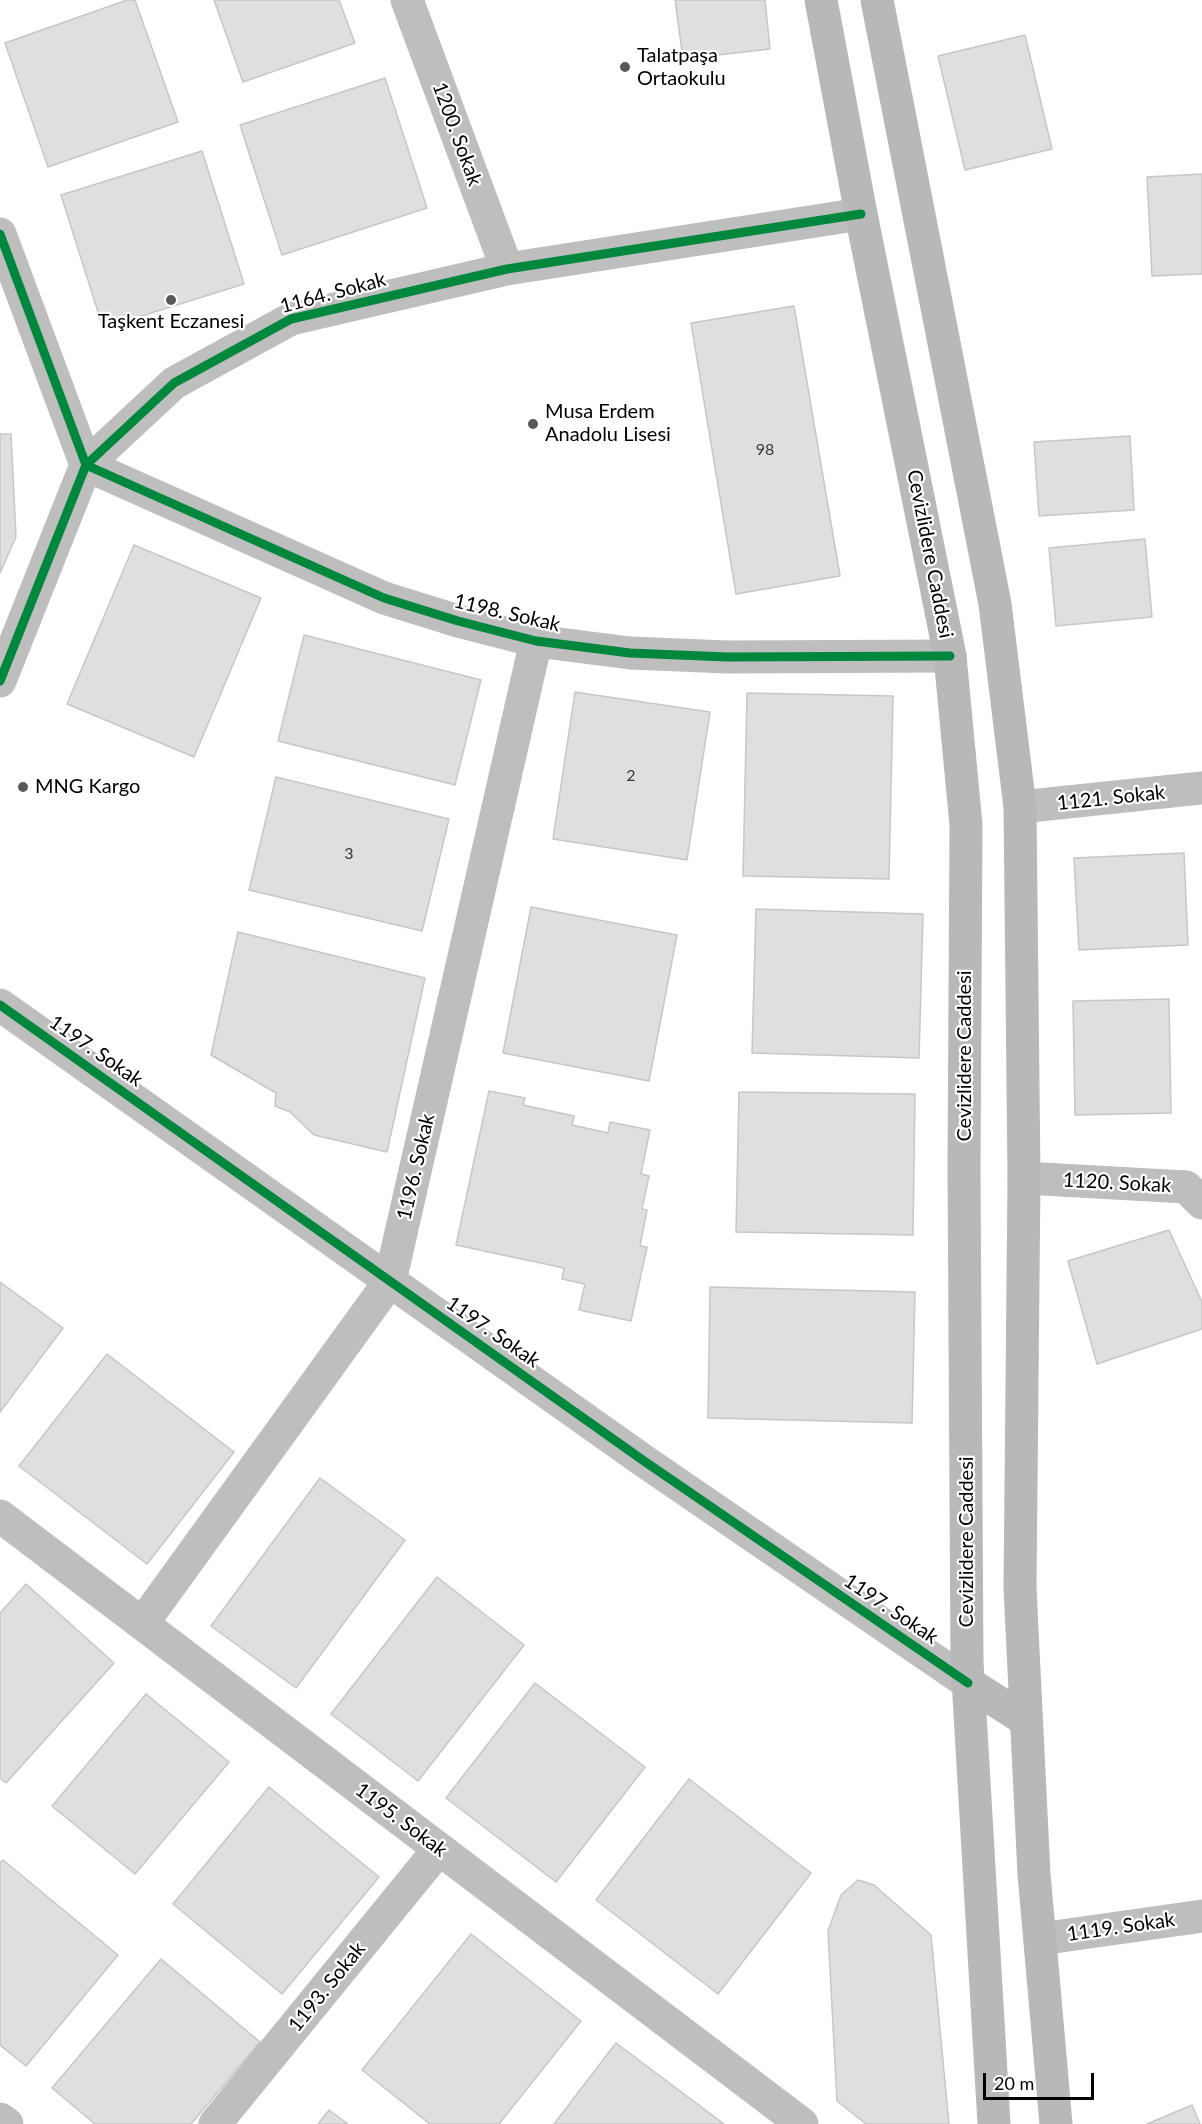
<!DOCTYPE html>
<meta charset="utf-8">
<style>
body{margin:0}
#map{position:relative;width:1202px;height:2124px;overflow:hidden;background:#fff;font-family:Lato,sans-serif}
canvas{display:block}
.scale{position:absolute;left:983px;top:2073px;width:111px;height:27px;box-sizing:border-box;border:3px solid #000;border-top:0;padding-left:8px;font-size:18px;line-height:21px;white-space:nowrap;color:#000;-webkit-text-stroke:4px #fff;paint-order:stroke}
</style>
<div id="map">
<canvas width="1202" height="2124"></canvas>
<div class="scale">20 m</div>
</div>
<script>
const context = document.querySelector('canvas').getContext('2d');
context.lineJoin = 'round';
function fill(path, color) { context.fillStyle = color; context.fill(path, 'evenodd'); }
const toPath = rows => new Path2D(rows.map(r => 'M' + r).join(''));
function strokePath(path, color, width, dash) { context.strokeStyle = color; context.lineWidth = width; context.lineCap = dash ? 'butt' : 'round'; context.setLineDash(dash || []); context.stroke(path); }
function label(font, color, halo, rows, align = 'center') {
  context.font = font + ' Lato,sans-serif'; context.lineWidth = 4.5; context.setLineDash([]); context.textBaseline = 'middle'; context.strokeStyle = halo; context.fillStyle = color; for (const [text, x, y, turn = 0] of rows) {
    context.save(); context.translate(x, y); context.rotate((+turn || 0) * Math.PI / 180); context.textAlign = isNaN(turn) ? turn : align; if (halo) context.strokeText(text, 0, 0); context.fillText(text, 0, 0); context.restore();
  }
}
const building = toPath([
 [127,0,135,0,178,122,48,167,5,43,127,0],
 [214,0,339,0,355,43,243,82,214,0],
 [675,0,765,0,770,49,683,59,675,0],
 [1025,35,1052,149,965,170,938,56,1025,35],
 [385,78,427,208,282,255,240,125,385,78],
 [202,151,244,284,103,328,61,195,202,151],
 [1202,174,1202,274,1152,276,1147,177,1202,174],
 [794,306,840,576,736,594,691,323,794,306],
 [0,434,11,434,16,537,0,573,0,434],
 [1130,436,1134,510,1039,516,1034,442,1130,436],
 [1145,539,1152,617,1056,626,1049,548,1145,539],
 [134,545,261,598,194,757,67,704,134,545],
 [304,635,481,680,455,785,278,741,304,635],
 [575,692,710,712,687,860,553,839,575,692],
 [747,693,893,696,889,879,743,876,747,693],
 [276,777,449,819,422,931,249,890,276,777],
 [1184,853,1188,945,1079,950,1074,858,1184,853],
 [531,907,677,935,649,1081,503,1053,531,907],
 [756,909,923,914,919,1058,752,1053,756,909],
 [238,932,425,978,387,1152,314,1135,290,1112,275,1106,276,1093,211,1055,238,932],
 [1169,999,1171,1113,1075,1115,1073,1001,1169,999],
 [489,1091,525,1098,523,1105,574,1116,572,1125,608,1133,610,1122,650,1130,641,1174,649,1176,642,1209,647,1210,640,1246,647,1247,631,1321,579,1310,585,1284,562,1279,564,1268,456,1245,489,1091],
 [739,1092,915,1094,913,1235,736,1232,739,1092],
 [1169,1230,1202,1302,1202,1329,1097,1364,1068,1261,1169,1230],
 [0,1282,63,1328,0,1412,0,1282],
 [710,1287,915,1292,912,1423,708,1418,710,1287],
 [107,1354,234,1452,147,1564,19,1466,107,1354],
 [320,1478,405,1540,296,1688,211,1626,320,1478],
 [437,1577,524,1645,418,1781,331,1714,437,1577],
 [26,1584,114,1663,6,1783,0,1778,0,1613,26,1584],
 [535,1683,645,1767,556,1882,446,1798,535,1683],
 [146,1694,229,1762,135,1874,52,1806,146,1694],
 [689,1779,811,1873,718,1994,596,1900,689,1779],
 [269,1787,379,1877,282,1994,173,1904,269,1787],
 [3,1860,118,1955,26,2066,0,2045,0,1863,3,1860],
 [858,1880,874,1885,931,1935,949,2124,866,2124,837,2101,828,1931,841,1895,858,1880],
 [471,1934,581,2021,499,2124,430,2124,362,2070,471,1934],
 [161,1959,260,2042,191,2124,95,2124,52,2088,161,1959],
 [616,2043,724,2124,554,2124,616,2043],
 [1192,2105,1200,2124,1147,2124,1192,2105],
 [329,2110,348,2124,318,2124,329,2110]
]);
const minor = toPath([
 [407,0,507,269],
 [0,234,86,465,384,598,458,621,536,641,630,653,727,657,950,656],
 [0,681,86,465,174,383,291,319,507,269,861,214],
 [1020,807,1202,788],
 [0,1005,644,1461,968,1683],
 [1024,1178,1186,1187,1202,1203],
 [0,1516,802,2124],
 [142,1624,390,1281,536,641],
 [1040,1939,1202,1916],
 [0,2119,7,2124],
 [215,2124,439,1849]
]);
const secondary = toPath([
 [821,0,861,214,950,656,966,825,964,1168,967,1662,994,2124],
 [877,0,995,604,1020,807,1024,1178,1020,1588,1034,1874,1056,2124],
 [968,1683,1026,1720]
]);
const cycleway = toPath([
 [0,234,86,465,384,598,458,621,536,641,630,653,727,657,950,656],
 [0,681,86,465,174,383,291,319,507,269,861,214],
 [0,1005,644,1461,968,1683]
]);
const markers = [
 [625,67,6,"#595959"],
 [171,300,6,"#595959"],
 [533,424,6,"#595959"],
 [23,787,6,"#595959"]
];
const numberNames = [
 ["98",765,450],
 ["2",631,776],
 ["3",349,854]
];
const poiNames = [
 ["Talatpaşa",637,56],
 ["Ortaokulu",637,79],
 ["Taşkent Eczanesi",171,322,"center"],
 ["Musa Erdem",545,412],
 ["Anadolu Lisesi",545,435],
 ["MNG Kargo",35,787]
];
const streetNames = [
 ["1200. Sokak",457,134,70],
 ["1164. Sokak",333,293,-15],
 ["Cevizlidere Caddesi",930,554,79],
 ["1198. Sokak",507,613,13],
 ["1121. Sokak",1111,798,-6],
 ["1197. Sokak",96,1051,35],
 ["Cevizlidere Caddesi",965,1056,-90],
 ["1196. Sokak",416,1167,-77],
 ["1120. Sokak",1117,1183,3],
 ["1197. Sokak",493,1332,35],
 ["Cevizlidere Caddesi",967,1542,-90],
 ["1197. Sokak",891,1609,34],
 ["1195. Sokak",401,1820,37],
 ["1119. Sokak",1121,1927,-8],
 ["1193. Sokak",327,1987,-51]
];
fill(building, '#dfdfdf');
strokePath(building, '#c7c7c7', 1.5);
strokePath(minor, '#bebebe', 33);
strokePath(secondary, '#b8b8b8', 33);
strokePath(cycleway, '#00873e', 9);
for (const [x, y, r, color] of markers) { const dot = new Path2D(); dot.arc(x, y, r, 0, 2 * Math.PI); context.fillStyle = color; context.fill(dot); strokePath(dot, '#fff', 2); }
label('16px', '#383838', null, numberNames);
label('20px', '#000', '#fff', poiNames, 'left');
label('20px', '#000', '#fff', streetNames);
</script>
